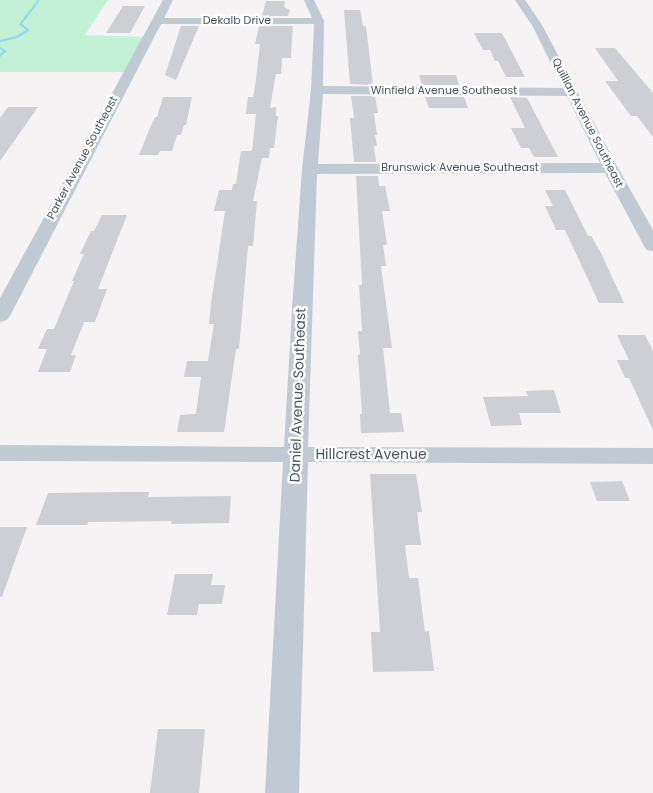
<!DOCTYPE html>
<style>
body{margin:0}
canvas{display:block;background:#f5f3f3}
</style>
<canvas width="653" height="793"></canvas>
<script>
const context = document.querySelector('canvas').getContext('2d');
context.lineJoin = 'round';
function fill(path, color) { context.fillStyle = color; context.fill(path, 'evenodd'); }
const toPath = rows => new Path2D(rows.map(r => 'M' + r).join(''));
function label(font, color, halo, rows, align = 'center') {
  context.font = font + ' Poppins,sans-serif'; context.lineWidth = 5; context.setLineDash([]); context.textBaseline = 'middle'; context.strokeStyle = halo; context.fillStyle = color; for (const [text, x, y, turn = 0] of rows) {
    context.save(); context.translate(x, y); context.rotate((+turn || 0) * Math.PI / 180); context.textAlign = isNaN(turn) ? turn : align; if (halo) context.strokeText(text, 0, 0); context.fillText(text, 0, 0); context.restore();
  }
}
const green = toPath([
 [0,0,108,0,85,35,147,37,125,72,0,72]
]);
const stream = toPath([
 [38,0,40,0,22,24,29,29,29,31,18,38,0,42,0,40,16,36,26,30,19,24,38,0],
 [0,47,7,51,0,57,0,54,3,51,0,49,0,47]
]);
const building = toPath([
 [266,1,285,1,284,7,290,10,288,16,262,16],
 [123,6,145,6,130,33,106,33],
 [344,10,360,10,363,26,366,26,373,85,350,84],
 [181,26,199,26,176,80,165,75],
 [259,26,293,26,292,39,291,58,282,58,281,74,276,74,270,108,276,107,276,116,278,116,274,148,270,148,269,158,262,158,253,201,257,201,253,246,248,246,239,349,236,349,224,432,177,432,180,415,196,414,201,377,184,377,187,361,208,361,214,324,209,324,211,304,225,211,214,211,219,190,232,190,233,184,236,184,241,151,252,151,256,114,246,114,248,97,253,97,255,87,260,44,255,44],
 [474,33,502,33,525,77,506,77,498,61,495,61,490,50,483,50],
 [595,48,615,48,653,93,653,137,637,116,631,116,605,81,618,81],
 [419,75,456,75,459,85,422,85],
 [351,96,375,96,378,113,374,113,377,135,375,135,377,146,374,146,376,162,354,162,350,118,354,118],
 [163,97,192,97,186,125,184,125,181,135,177,135,172,151,160,151,158,155,139,155,150,128,155,117,157,117],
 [425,97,464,97,468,108,429,108],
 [510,97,527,98,558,157,534,157,529,148,521,148,511,128,525,128],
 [8,107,38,107,0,161,0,118],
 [356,176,378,176,379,186,385,186,390,211,382,211,387,245,383,245,386,266,381,266,392,348,383,348,390,413,401,413,404,432,361,433,360,414,362,414,358,355,360,354,358,331,362,331,359,285,362,285],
 [545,190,565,190,588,236,591,236,601,253,624,303,599,303,565,230,556,230,545,206,553,206],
 [102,215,127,215,98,289,107,289,95,322,84,322,71,355,76,355,70,372,38,372,47,349,38,349,47,329,54,329,74,281,72,281,84,254,80,254,91,231,94,231],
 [617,335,645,335,653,351,653,430,629,378,625,378,617,360,629,360],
 [554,390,561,413,519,413,522,425,491,426,483,397,528,396,526,391],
 [370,474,416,474,422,512,417,512,421,545,405,545,409,578,418,578,425,632,429,631,434,671,373,672,371,632,380,632],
 [622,481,630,501,597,501,590,482],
 [121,492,149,492,148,497,231,496,229,523,171,524,172,521,88,522,87,525,36,525,48,493],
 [0,527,27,527,2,597,0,596],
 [175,574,213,574,211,585,225,585,222,604,199,604,197,615,167,615],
 [158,729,205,729,199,793,150,793]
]);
const minor = toPath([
 [163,0,173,0,164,18,312,18,304,0,314,0,324,21,323,86,563,88,532,25,515,0,525,0,542,25,618,168,653,230,653,251,647,250,644,246,605,173,317,174,308,447,653,448,653,464,308,462,299,793,265,793,283,462,0,461,0,445,284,447,292,309,302,169,311,90,314,24,161,24,10,316,7,320,0,322,0,298,163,0],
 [323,94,567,96,600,163,318,164,323,94]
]);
const farStreetnames = [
 ["Dekalb Drive",237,21],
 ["Winfield Avenue Southeast",444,91],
 ["Quillian Avenue Southeast",587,123,63],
 ["Parker Avenue Southeast",83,158,-62],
 ["Brunswick Avenue Southeast",460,168]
];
const streetNames = [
 ["Daniel Avenue Southeast",299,395,-88],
 ["Hillcrest Avenue",371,455]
];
fill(green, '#c3f1d5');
fill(stream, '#90daee');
fill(building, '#cdcfd5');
fill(minor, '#c1cad2');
label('11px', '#4a5661', '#fff', farStreetnames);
label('14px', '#4a5661', '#fff', streetNames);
</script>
